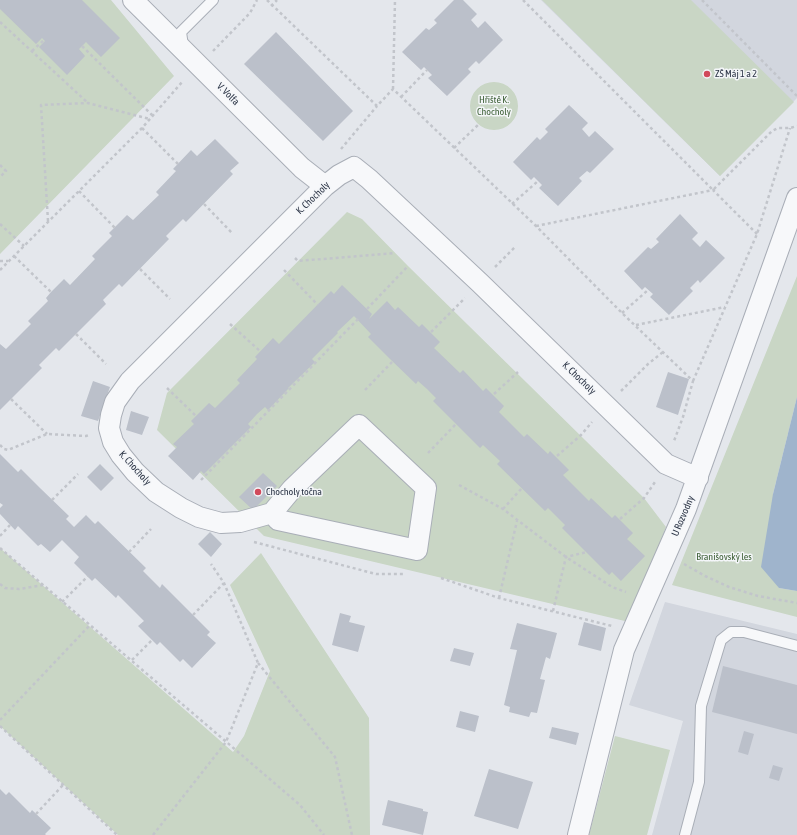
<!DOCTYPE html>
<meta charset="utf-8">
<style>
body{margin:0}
canvas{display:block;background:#e4e7ec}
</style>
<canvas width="797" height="835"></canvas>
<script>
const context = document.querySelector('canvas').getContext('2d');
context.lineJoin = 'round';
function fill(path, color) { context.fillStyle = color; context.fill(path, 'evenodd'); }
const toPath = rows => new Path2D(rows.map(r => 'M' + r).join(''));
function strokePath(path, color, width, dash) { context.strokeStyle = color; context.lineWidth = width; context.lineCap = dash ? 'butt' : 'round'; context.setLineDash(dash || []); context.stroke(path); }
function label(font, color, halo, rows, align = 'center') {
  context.font = font + ' "Asap Condensed",sans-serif'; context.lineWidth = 3; context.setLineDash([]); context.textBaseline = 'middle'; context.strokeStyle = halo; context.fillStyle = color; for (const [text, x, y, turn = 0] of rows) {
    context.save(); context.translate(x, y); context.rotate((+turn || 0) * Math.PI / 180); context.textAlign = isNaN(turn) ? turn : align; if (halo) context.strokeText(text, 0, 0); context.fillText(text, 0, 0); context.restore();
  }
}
const built = toPath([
 [541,0,797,0,797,98,720,176],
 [665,602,797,634,797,835,652,835,683,721,629,705]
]);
const green = toPath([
 [0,0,111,0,174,76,0,254],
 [542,0,691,0,794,102,720,176],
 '470 106a24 24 0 1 1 48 0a24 24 0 1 1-48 0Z',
 [347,212,362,219,408,266,644,498,666,527,629,622,264,536,157,430,167,393],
 [797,276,797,397,773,494,779,588,797,591,797,617,672,585],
 [0,548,233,752,244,736,270,671,230,585,261,553,369,718,370,835,118,835,0,726],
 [615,736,670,750,647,835,589,835]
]);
const water = toPath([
 [797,397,797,591,779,588,761,567,773,494]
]);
const building = toPath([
 [0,0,82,0,120,38,101,57,86,42,79,49,85,56,67,75,39,47,45,41,42,38,36,44,0,9],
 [454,0,463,0,477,14,471,20,478,28,485,21,503,40,479,64,476,61,468,69,471,72,447,96,428,78,432,75,424,67,421,70,402,52,426,28,429,30,437,23,434,20],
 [276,32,353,111,323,141,244,64],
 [569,105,588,123,582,129,589,137,595,131,614,149,590,173,587,171,579,178,582,181,558,206,539,188,542,185,534,177,531,180,513,162,537,137,540,140,548,132,545,129],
 [215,139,239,163,230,171,233,174,186,222,183,219,166,236,169,239,122,287,119,284,103,300,106,304,59,351,56,348,39,365,42,368,0,410,0,344,6,349,31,324,28,321,48,301,46,298,51,292,64,279,70,285,95,259,92,256,112,236,109,233,127,215,133,220,159,195,156,192,176,171,173,169,191,150,197,156],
 [680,214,698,233,692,239,700,247,706,240,725,258,700,283,698,280,690,288,693,291,669,315,650,297,653,294,645,287,642,290,624,271,648,247,651,249,659,242,656,239],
 [342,285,372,314,369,319,387,301,395,310,398,307,419,327,422,324,440,342,434,348,460,373,463,370,483,391,486,388,504,406,499,412,524,437,527,434,548,454,550,451,569,470,563,475,589,501,591,498,612,518,615,515,633,533,627,539,645,556,621,581,612,572,609,575,562,528,565,525,548,508,545,511,497,464,500,461,483,445,480,448,433,401,436,398,427,389,418,381,416,384,389,358,368,337,371,334,354,316,337,332,338,333,312,359,315,362,288,388,289,388,268,410,265,407,257,414,248,424,251,427,204,474,201,471,193,480,168,456,177,447,173,444,194,424,191,421,209,403,215,408,240,383,237,380,257,359,255,357,273,338,279,344,331,291,334,294],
 [668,372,689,379,678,415,656,407],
 [93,381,110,387,98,421,81,416],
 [131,411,149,417,142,435,126,430],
 [0,454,18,472,21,469,40,488,69,516,66,519,74,527,86,515,95,524,98,521,146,568,143,571,160,588,162,584,210,632,207,635,216,643,192,668,183,659,180,662,160,642,157,645,138,626,144,621,118,595,116,598,95,578,92,581,74,563,79,557,62,540,50,552,41,544,38,546,18,526,15,530,0,514,0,508,3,505,0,503],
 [100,464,114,478,101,491,87,477],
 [263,473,277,486,253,510,239,497],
 [210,532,222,544,211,557,198,544],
 [340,613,351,616,349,622,365,626,358,652,332,645],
 [584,622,606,628,601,651,578,645],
 [517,623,557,633,550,659,546,657,540,679,545,680,537,713,531,712,529,717,509,712,510,707,504,705,517,650,510,649],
 [454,648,474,653,470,666,450,661],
 [723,666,797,685,797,734,712,712],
 [460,711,479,716,475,732,456,727],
 [552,727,579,733,576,745,549,738],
 [744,731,754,734,748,755,738,752],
 [773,765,783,768,779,781,769,778],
 [489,769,533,782,518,829,474,816],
 [0,789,6,795,9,792,30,813,32,810,51,828,45,834,46,835,0,835],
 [388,800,423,809,423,811,428,812,423,835,382,825]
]);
const path = toPath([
 [267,0,377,106,393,89,536,226,622,313,693,381,683,417,674,441],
 [523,0,713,190,772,131,778,128,790,128,797,126],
 [702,0,797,96],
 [271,6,277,0],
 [0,22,88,103],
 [82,46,153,116],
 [32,51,44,40],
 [213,51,250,13,257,0],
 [393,89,395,0],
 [401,97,427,70],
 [142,128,178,164],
 [454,148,479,124],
 [341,149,377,106],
 [0,165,6,171,0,177],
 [79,191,115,228],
 [204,204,233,234],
 [512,204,538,181],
 [48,221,41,105,88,103,150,119],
 [0,224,24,246],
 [536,226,713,190,757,234],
 [14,256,51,292],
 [295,258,298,261,395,253],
 [0,261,8,261],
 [495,267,516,246],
 [140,269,170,299],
 [0,270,142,128,183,81],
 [284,270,318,305],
 [367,309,408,266],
 [622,313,648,290],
 [230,324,260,351],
 [636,325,725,307],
 [431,332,465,298],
 [76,334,106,364],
 [693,381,757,234,790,128],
 [167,388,196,416],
 [365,390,393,361],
 [621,391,648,364,663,352],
 [494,394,518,372],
 [11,399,47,434],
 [0,445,4,449,8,450,47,434,86,436,89,435],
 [428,453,457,423],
 [557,456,581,435,592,422],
 [201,480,358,319],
 [459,485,503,509,566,557,612,587,626,592],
 [52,500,78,474],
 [503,509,522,488],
 [620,519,644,498,655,482],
 [0,536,10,525],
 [254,542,376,574,405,574],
 [0,548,300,805,324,835],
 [129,552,151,529],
 [684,564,705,576,729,587,758,596,797,603],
 [441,578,499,598,612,626],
 [0,584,5,588,19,589,44,585],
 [499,598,517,521],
 [62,602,88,576],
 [553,611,566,557,587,552],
 [193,615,224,583,211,564],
 [132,660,152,640],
 [258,663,335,757,352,835],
 [0,720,90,625],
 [0,726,117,835],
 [36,814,63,785],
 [153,835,226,742,258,663,224,583]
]);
const lane = toPath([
 [183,46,181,32,213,0],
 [685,835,699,782,701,706,721,640,731,632,744,632,797,646]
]);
const street = toPath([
 [133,0,302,168,325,186],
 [359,425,426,488,417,550,278,520,272,513,292,489,359,425],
 [272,513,240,522,221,523,199,517,181,508,156,492,135,472,121,455,113,442,109,428,111,415,115,402,130,381,325,186,339,175,354,167,369,179,480,283,666,464,698,478],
 [578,835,624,650,686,509,797,198]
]);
const markers = [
 [707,74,4,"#d1495b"],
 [258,492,4,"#d1495b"]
];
const poiNames = [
 ["ZŠ Máj 1 a 2",715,74],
 ["Chocholy točna",266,492]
];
const streetNames = [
 ["V. Volfa",228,94,45],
 ["K. Chocholy",313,198,-44],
 ["K. Chocholy",579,378,44],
 ["K. Chocholy",135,468,48],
 ["U Rozvodny",683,516,-67]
];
const parkNames = [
 ["Hřiště K.",494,100],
 ["Chocholy",494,112],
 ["Branišovský les",724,557]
];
fill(built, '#d2d6de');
fill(green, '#c9d6c5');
fill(water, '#9fb4cc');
fill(building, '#bbc0ca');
strokePath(lane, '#a9aeb7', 12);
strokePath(street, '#a9aeb7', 22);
strokePath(path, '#c2c5cb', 2.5, [3, 3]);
strokePath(lane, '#f7f8fa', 10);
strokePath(street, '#f7f8fa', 20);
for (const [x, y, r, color] of markers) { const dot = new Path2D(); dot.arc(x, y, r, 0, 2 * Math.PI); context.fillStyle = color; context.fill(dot); strokePath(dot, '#f4f6f9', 1.5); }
label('10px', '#2b3445', '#f4f6f9', poiNames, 'left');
label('10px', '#2b3445', '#f4f6f9', streetNames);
label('10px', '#3f6138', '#f4f6f9', parkNames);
</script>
